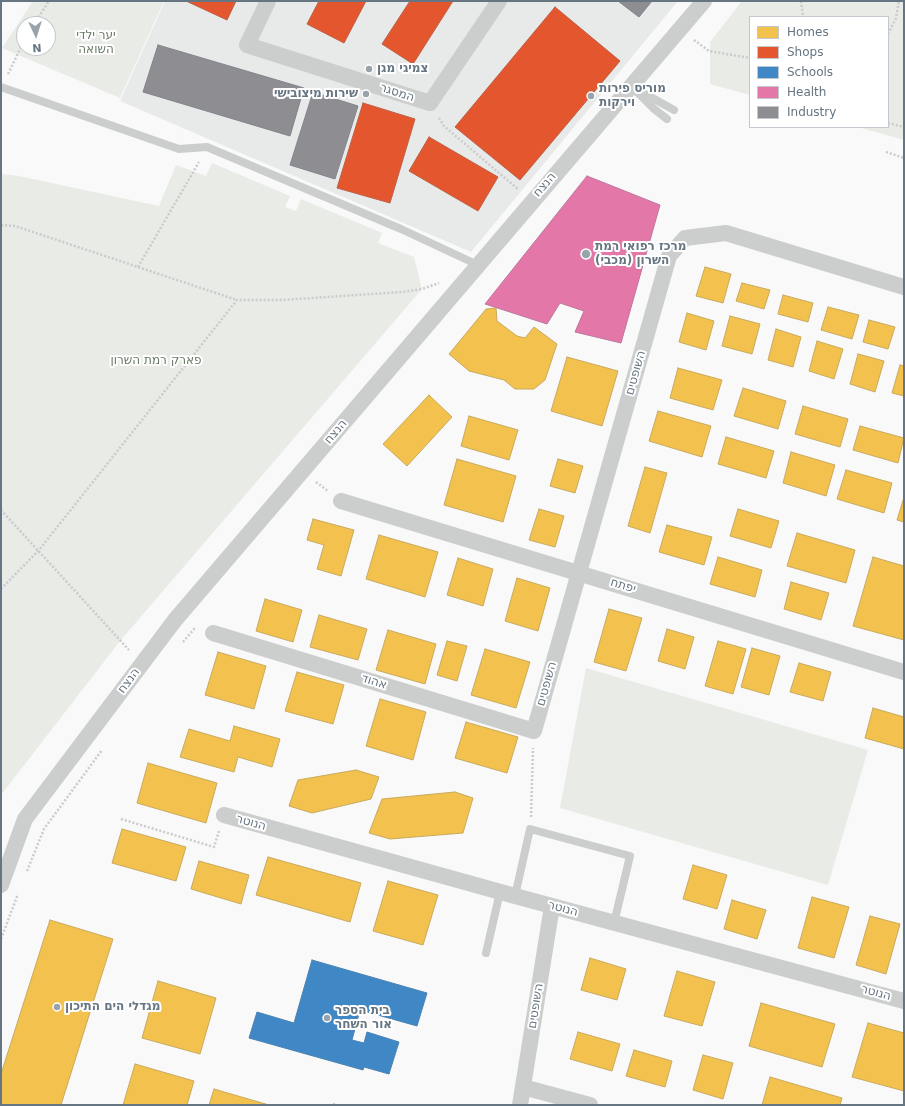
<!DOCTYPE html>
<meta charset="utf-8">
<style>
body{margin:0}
#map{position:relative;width:905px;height:1106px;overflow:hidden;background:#f9f9f9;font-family:"DejaVu Sans",sans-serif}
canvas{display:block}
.frame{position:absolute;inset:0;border:2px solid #667582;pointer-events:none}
.legend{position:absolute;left:749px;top:16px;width:140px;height:112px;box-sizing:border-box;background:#fff;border:1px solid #c2c8cd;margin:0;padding:5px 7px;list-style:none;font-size:12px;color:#667582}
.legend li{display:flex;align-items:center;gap:8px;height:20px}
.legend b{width:20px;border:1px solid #c2c8cd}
.north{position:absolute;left:16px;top:16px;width:40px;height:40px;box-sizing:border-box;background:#fff;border:1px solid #c2c8cd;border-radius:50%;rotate:176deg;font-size:11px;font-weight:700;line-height:16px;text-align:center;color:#667582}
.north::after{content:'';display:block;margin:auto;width:14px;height:18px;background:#99a3ac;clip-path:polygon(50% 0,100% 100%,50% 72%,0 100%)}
</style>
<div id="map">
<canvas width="905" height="1106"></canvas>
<div class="frame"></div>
<ul class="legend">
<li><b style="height:11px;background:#f2c14e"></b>Homes</li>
<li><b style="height:11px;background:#e4572e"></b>Shops</li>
<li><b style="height:11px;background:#3f88c5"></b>Schools</li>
<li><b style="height:11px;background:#e377a8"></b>Health</li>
<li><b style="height:11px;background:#8d8d92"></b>Industry</li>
</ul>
<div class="north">N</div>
</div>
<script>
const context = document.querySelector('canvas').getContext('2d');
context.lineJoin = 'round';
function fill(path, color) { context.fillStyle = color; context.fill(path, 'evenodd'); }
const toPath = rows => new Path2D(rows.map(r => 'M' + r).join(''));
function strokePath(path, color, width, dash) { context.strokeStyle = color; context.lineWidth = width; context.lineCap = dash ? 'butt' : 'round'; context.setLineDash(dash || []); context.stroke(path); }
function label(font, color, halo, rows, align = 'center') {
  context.font = font + ' "DejaVu Sans",Heebo,sans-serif'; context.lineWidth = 4; context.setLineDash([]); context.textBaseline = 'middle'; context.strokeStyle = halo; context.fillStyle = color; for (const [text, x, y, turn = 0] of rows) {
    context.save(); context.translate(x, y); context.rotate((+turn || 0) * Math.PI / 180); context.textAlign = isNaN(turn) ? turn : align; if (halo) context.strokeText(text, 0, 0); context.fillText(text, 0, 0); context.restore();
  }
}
const built = toPath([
 [165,1,678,1,471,252,120,101]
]);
const green = toPath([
 [33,1,164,1,120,98,2,48],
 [24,24,48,24,48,48,24,48],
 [742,1,904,1,904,140,858,127,888,127,888,17,750,17,750,95,710,84,710,42],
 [212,163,290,196,285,207,296,211,301,199,382,233,378,243,414,257,422,289,120,641,1,795,1,174,19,176,159,206,176,165,206,176],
 [586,668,868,750,828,885,560,808]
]);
const homes = toPath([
 [705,267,731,274,723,303,696,296,705,267],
 [742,283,770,290,764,309,736,301,742,283],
 [783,295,813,303,808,322,778,314,783,295],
 [828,307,859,315,852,339,821,330,828,307],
 [496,308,497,321,517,336,525,338,534,327,557,344,545,380,534,389,515,389,504,380,469,371,449,354,486,309,496,308],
 [687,313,714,321,706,350,679,342,687,313],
 [730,316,760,324,752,354,722,346,730,316],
 [869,320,895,327,888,349,863,342,869,320],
 [776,329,801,337,793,367,768,360,776,329],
 [817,341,843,349,834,379,809,371,817,341],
 [858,354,884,361,875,392,850,384,858,354],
 [567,357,618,371,602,426,551,411,567,357],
 [900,365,904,366,904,396,892,393,900,365],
 [678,368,722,380,713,410,670,398,678,368],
 [743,388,786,401,778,429,734,416,743,388],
 [429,395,452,417,407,466,383,444,429,395],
 [803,406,848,419,840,447,795,434,803,406],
 [658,411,711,426,702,457,649,441,658,411],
 [469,416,518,430,509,460,461,446,469,416],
 [860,426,904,438,898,463,853,450,860,426],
 [726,437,774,451,766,478,718,464,726,437],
 [791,452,835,465,826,496,783,483,791,452],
 [457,459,516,476,503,522,444,505,457,459],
 [558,459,583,466,575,493,550,486,558,459],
 [645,467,667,473,650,533,628,526,645,467],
 [846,470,892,483,884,513,837,499,846,470],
 [904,497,904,522,897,520,904,497],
 [539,509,564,516,555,547,529,540,539,509],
 [738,509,779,521,771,548,730,536,738,509],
 [313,519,354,530,341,576,317,569,324,545,307,540,313,519],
 [667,525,712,537,704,565,659,552,667,525],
 [797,533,855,550,846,583,787,566,797,533],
 [379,535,438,552,425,597,366,579,379,535],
 [718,557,762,570,755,597,710,584,718,557],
 [873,557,904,566,904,640,853,626,873,557],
 [458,558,493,569,483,606,447,595,458,558],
 [517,578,550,588,538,631,505,621,517,578],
 [791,582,829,593,821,620,784,609,791,582],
 [265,599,302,610,293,642,256,631,265,599],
 [609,609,642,618,626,671,594,662,609,609],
 [319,615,367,629,358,660,310,647,319,615],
 [667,629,694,637,685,669,658,661,667,629],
 [388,630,436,644,425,684,376,670,388,630],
 [447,641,467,646,457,681,437,675,447,641],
 [718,641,746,649,733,694,705,686,718,641],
 [752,648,780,656,769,695,741,687,752,648],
 [485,649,530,662,516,708,471,695,485,649],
 [218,652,266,666,254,709,205,695,218,652],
 [799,663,831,672,823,701,790,692,799,663],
 [297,672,344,685,333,724,285,711,297,672],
 [380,699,426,712,413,760,366,746,380,699],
 [873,708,904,717,904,749,865,738,873,708],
 [466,722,518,737,507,773,455,758,466,722],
 [234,726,280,739,272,767,238,757,234,772,180,757,189,729,230,741,234,726],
 [148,763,217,783,206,823,137,803,148,763],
 [356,770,379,777,371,799,312,813,289,806,298,780,356,770],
 [455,792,473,798,463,833,390,839,369,833,382,799,455,792],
 [122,829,186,847,176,881,112,863,122,829],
 [268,857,361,883,350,922,256,895,268,857],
 [199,861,249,875,241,904,191,889,199,861],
 [693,865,727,875,717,909,683,899,693,865],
 [388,881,438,895,423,945,373,931,388,881],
 [812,897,849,907,834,958,798,948,812,897],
 [732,900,766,910,757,939,724,929,732,900],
 [870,916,900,924,886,974,856,965,870,916],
 [50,920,113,939,61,1105,1,1105,1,1074,50,920],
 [590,958,626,969,617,1000,581,990,590,958],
 [677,971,715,982,702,1026,664,1016,677,971],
 [158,981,216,998,200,1054,142,1038,158,981],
 [761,1003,835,1024,822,1067,749,1046,761,1003],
 [868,1023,904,1033,904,1091,852,1077,868,1023],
 [578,1032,620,1044,612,1071,570,1059,578,1032],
 [634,1050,672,1061,665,1087,626,1076,634,1050],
 [703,1055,733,1063,723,1099,693,1090,703,1055],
 [135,1064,194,1081,187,1105,123,1105,135,1064],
 [770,1077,842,1098,840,1105,762,1105,770,1077],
 [214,1089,269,1105,209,1105,214,1089]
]);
const shops = toPath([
 [186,1,236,1,227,20,186,1],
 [319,1,366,1,344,43,307,24,319,1],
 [410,1,453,1,413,64,382,44,410,1],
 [555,7,620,61,520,180,455,127,555,7],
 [363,103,415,119,390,203,337,188,363,103],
 [429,137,498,177,478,211,409,171,429,137]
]);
const schools = toPath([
 [312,960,427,993,417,1026,360,1010,352,1040,364,1043,367,1032,399,1042,389,1074,364,1067,363,1070,249,1038,257,1012,294,1023,312,960]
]);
const health = toPath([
 [587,176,660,205,621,343,575,332,584,311,560,303,547,324,485,304,587,176]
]);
const industry = toPath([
 [618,1,652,1,639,17,618,1],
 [158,45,304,88,290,136,143,92,158,45],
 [313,92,358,106,335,179,290,165,313,92]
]);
const path = toPath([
 [801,1,803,17],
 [34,24,49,1],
 [888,34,896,18,899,1],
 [694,40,709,51,750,58],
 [8,74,24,41],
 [439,118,444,126,519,190],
 [888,123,904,127],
 [886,152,904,158],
 [1,225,15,226,237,300],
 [138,267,199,162],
 [316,482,328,491],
 [1,510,129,650],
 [1,589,39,550,237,300,282,300,402,292,422,289,439,283],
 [183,642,195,628],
 [531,817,533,748],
 [121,819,214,847,219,831],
 [27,871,44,829,102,750],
 [1,939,18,894],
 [333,1104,336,1105]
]);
const service = toPath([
 [631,86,674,110],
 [1,87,179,149,207,147,401,229,478,265],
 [637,92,653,108,667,119],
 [515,896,530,829,630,856,614,923],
 [486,953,500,892]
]);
const minor = toPath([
 [268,1,247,45,430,103,499,1],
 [341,501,904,672],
 [213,633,534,731,669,256,685,238,726,233,904,287],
 [224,815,515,896,904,1001],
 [1,885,25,819,175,620,704,1],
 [523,1087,590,1105],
 [520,1105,552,906]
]);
const markers = [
 [369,69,4,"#99a3ac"],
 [366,94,4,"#99a3ac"],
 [591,96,4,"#99a3ac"],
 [586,254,5,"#99a3ac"],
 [57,1007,4,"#99a3ac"],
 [327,1018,4,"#99a3ac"]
];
const parkNames = [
 ["יער ילדי",96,36],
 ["השואה",96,50],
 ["פארק רמת השרון",156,361]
];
const poiNames = [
 ["צמיגי מגן",377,69],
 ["מוריס פירות",599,89],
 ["וירקות",599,103],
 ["שירות מיצובישי",358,94,"right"],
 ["מרכז רפואי רמת",595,247],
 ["השרון (מכבי)",595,261],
 ["מגדלי הים התיכון",65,1007],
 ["בית הספר",335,1011],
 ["אור השחר",335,1025]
];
const streetNames = [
 ["המסגר",397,93,18],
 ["הנצח",545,185,-49],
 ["השופטים",636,373,-74],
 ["הנצח",336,432,-50],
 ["יפתח",623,586,17],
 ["הנצח",129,681,-53],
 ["אהוד",374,682,17],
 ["השופטים",547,684,-74],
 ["הנוטר",251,823,16],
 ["הנוטר",563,909,15],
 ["הנוטר",876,993,15],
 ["השופטים",536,1006,-81]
];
fill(built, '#e8e9e9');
fill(green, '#e8ebe6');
fill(homes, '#f2c14e');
strokePath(homes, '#c8aa5e', 1);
fill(shops, '#e4572e');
strokePath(shops, '#be6047', 1);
fill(schools, '#3f88c5');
strokePath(schools, '#4b82b1', 1);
fill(health, '#e377a8');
strokePath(health, '#be769d', 1);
fill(industry, '#8d8d92');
strokePath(industry, '#81868d', 1);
strokePath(path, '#cacbcc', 2.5, [2, 2]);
strokePath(service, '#cccece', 8);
strokePath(minor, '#cccece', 16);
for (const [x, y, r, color] of markers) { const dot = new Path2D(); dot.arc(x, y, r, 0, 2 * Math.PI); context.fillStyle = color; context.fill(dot); strokePath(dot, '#fff', 1.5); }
label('12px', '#687a65', '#fff', parkNames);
label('bold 12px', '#667582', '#fff', poiNames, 'left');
label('12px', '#667582', '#fff', streetNames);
</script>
